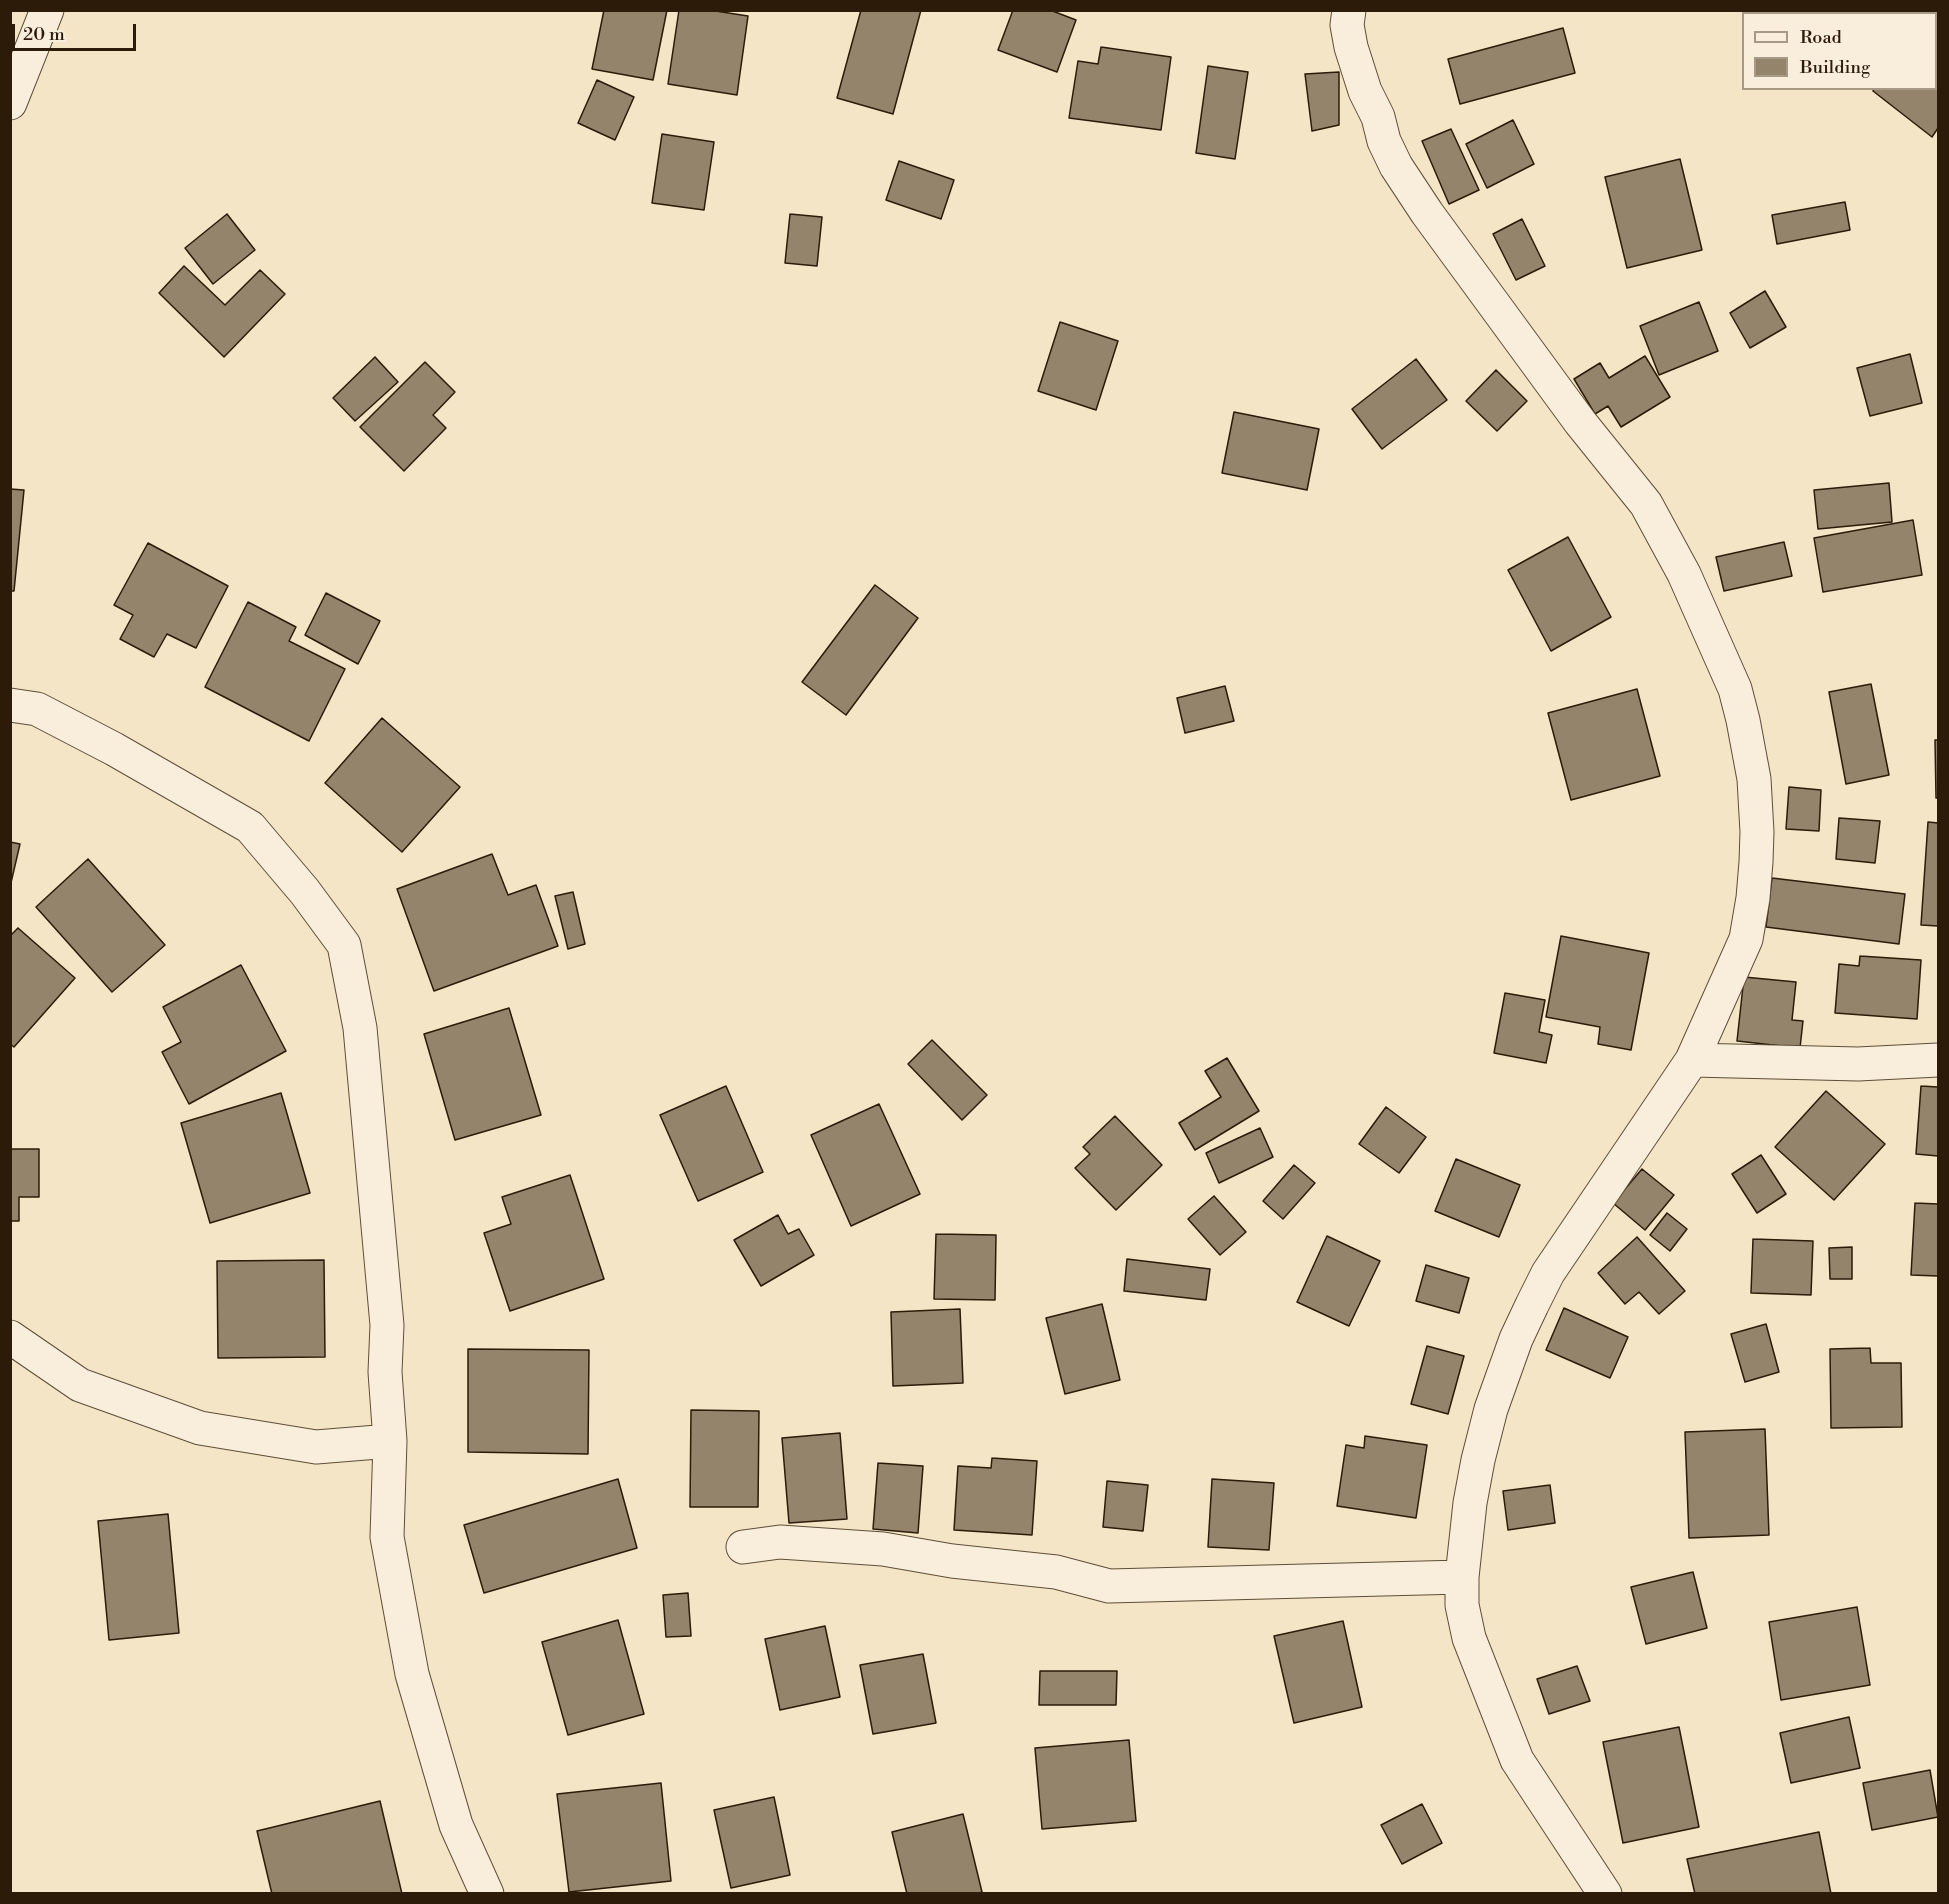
<!DOCTYPE html>
<style>
body{margin:0}
#map{position:relative;width:1949px;height:1904px;overflow:hidden;background:#f4e5c7;font-family:"Libre Bodoni",serif}
canvas{display:block}
.frame{position:absolute;inset:0;border:12px solid #2b1b08;pointer-events:none}
.legend{position:absolute;left:1742px;top:12px;width:195px;height:78px;box-sizing:border-box;background:#f8eedb;border:2px solid #a69a87;margin:0;padding:8px 10px;list-style:none;font-size:18px;color:#2b1b08}
.legend li{display:flex;align-items:center;gap:12px;height:30px}
.legend b{width:30px;border:2px solid #a69a87}
.scale{position:absolute;left:12px;top:24px;width:124px;height:27px;box-sizing:border-box;border:3px solid #2b1b08;border-top:0;padding-left:8px;font-size:18px;line-height:21px;white-space:nowrap;color:#2b1b08;-webkit-text-stroke:4px #f8eedb;paint-order:stroke}
</style>
<div id="map">
<canvas width="1949" height="1904"></canvas>
<div class="frame"></div>
<ul class="legend">
<li><b style="height:8px;background:#f8eedb"></b>Road</li>
<li><b style="height:16px;background:#94846b"></b>Building</li>
</ul>
<div class="scale">20 m</div>
</div>
<script>
const context = document.querySelector('canvas').getContext('2d');
context.lineJoin = 'round';
function fill(path, color) { context.fillStyle = color; context.fill(path, 'evenodd'); }
const toPath = rows => new Path2D(rows.map(r => 'M' + r).join(''));
function strokePath(path, color, width, dash) { context.strokeStyle = color; context.lineWidth = width; context.lineCap = dash ? 'butt' : 'round'; context.setLineDash(dash || []); context.stroke(path); }
const building = toPath([
 [604,10,667,10,653,80,592,69,604,10],
 [679,10,709,10,748,16,737,95,668,84,679,10],
 [861,10,921,10,893,114,837,98,861,10],
 [1013,10,1050,10,1076,20,1057,72,998,50,1013,10],
 [1934,10,1938,10,1938,128,1932,137,1873,91,1874,88,1936,88,1936,14,1932,14,1934,10],
 [1563,28,1575,73,1460,104,1448,59,1563,28],
 [1101,47,1171,57,1161,130,1069,118,1078,61,1098,64,1101,47],
 [1208,66,1248,72,1235,159,1196,153,1208,66],
 [1339,72,1339,125,1312,131,1305,74,1339,72],
 [597,80,634,97,615,140,578,123,597,80],
 [1513,120,1534,164,1487,188,1466,144,1513,120],
 [1451,129,1479,190,1449,204,1422,141,1451,129],
 [662,134,714,142,704,210,652,203,662,134],
 [1680,159,1702,250,1627,268,1605,177,1680,159],
 [899,161,954,180,941,219,886,200,899,161],
 [1845,202,1850,230,1777,244,1772,215,1845,202],
 [227,214,255,250,213,284,185,248,227,214],
 [790,214,822,217,817,266,785,263,790,214],
 [1522,219,1545,266,1516,280,1493,234,1522,219],
 [184,266,225,305,260,270,285,294,224,357,159,293,184,266],
 [1765,291,1786,327,1750,348,1730,313,1765,291],
 [1699,302,1718,351,1659,375,1640,326,1699,302],
 [1060,322,1118,341,1096,410,1038,391,1060,322],
 [1910,354,1922,403,1870,416,1857,368,1910,354],
 [1645,356,1670,397,1621,427,1608,406,1595,414,1574,379,1600,363,1609,378,1645,356],
 [375,357,398,382,355,421,333,398,375,357],
 [1416,359,1447,400,1382,449,1352,409,1416,359],
 [425,362,455,392,433,415,446,428,404,471,360,427,425,362],
 [1496,370,1527,401,1497,431,1466,401,1496,370],
 [1234,412,1319,429,1307,490,1222,473,1234,412],
 [1889,483,1892,522,1818,529,1814,490,1889,483],
 [10,489,24,490,14,591,10,591,10,489],
 [1913,520,1922,575,1823,592,1814,538,1913,520],
 [1568,537,1611,617,1551,651,1508,570,1568,537],
 [1784,542,1792,576,1724,591,1716,557,1784,542],
 [148,543,228,586,196,648,167,634,154,657,120,639,133,615,114,605,148,543],
 [875,585,918,618,846,715,802,682,875,585],
 [326,593,380,621,358,664,305,635,326,593],
 [248,602,296,627,289,641,345,669,309,741,205,687,248,602],
 [1871,684,1889,775,1846,784,1829,692,1871,684],
 [1225,686,1234,721,1185,733,1177,698,1225,686],
 [1637,689,1660,776,1571,800,1548,713,1637,689],
 [382,718,460,787,402,852,325,783,382,718],
 [1935,740,1938,740,1938,798,1936,798,1935,740],
 [1789,787,1821,790,1819,831,1786,829,1789,787],
 [1839,818,1880,821,1875,863,1836,859,1839,818],
 [1928,822,1938,823,1938,926,1921,925,1928,822],
 [10,842,20,844,10,887,10,842],
 [492,854,508,895,536,885,558,946,434,991,397,889,492,854],
 [88,859,165,945,112,992,36,907,88,859],
 [1772,878,1905,894,1899,944,1766,927,1772,878],
 [573,892,585,944,568,949,555,896,573,892],
 [18,928,75,978,14,1047,10,1044,10,936,18,928],
 [1561,936,1649,953,1631,1050,1598,1044,1600,1027,1546,1017,1561,936],
 [1860,956,1921,960,1917,1019,1835,1013,1839,964,1859,966,1860,956],
 [241,965,286,1051,189,1104,162,1052,181,1042,163,1007,241,965],
 [1744,977,1796,982,1792,1020,1803,1021,1800,1048,1737,1041,1744,977],
 [1505,993,1545,1000,1539,1032,1552,1035,1546,1063,1494,1053,1505,993],
 [509,1008,541,1115,455,1140,424,1034,509,1008],
 [932,1040,987,1095,962,1120,908,1064,932,1040],
 [1227,1058,1259,1111,1195,1150,1179,1123,1221,1097,1205,1071,1227,1058],
 [726,1086,763,1172,698,1201,660,1115,726,1086],
 [1921,1086,1938,1087,1938,1156,1916,1154,1921,1086],
 [1826,1091,1885,1144,1834,1200,1775,1147,1826,1091],
 [281,1093,310,1193,210,1223,181,1123,281,1093],
 [879,1104,920,1194,851,1226,811,1135,879,1104],
 [1386,1107,1426,1137,1399,1173,1359,1144,1386,1107],
 [1115,1116,1162,1165,1116,1210,1075,1168,1090,1154,1083,1147,1115,1116],
 [1260,1128,1273,1157,1219,1183,1206,1153,1260,1128],
 [10,1149,39,1149,39,1197,19,1197,19,1221,10,1221,10,1149],
 [1761,1155,1786,1194,1757,1213,1732,1174,1761,1155],
 [1456,1159,1520,1185,1499,1237,1435,1211,1456,1159],
 [1294,1165,1315,1183,1283,1219,1263,1201,1294,1165],
 [1642,1169,1674,1195,1645,1230,1613,1203,1642,1169],
 [570,1175,604,1279,510,1311,484,1233,511,1224,502,1197,570,1175],
 [1214,1196,1246,1232,1220,1255,1188,1219,1214,1196],
 [1915,1203,1938,1204,1938,1276,1911,1275,1915,1203],
 [1667,1213,1687,1229,1670,1251,1650,1235,1667,1213],
 [778,1215,788,1234,799,1229,814,1255,761,1286,734,1240,778,1215],
 [936,1234,996,1235,995,1300,934,1299,936,1234],
 [1327,1236,1380,1261,1349,1326,1297,1302,1327,1236],
 [1637,1237,1685,1291,1659,1314,1639,1292,1625,1304,1598,1273,1637,1237],
 [1753,1239,1813,1241,1811,1295,1751,1293,1753,1239],
 [1852,1247,1852,1279,1830,1279,1829,1248,1852,1247],
 [1127,1259,1210,1269,1206,1300,1124,1291,1127,1259],
 [324,1260,325,1357,218,1358,217,1261,324,1260],
 [1426,1265,1469,1278,1459,1313,1416,1301,1426,1265],
 [1102,1304,1120,1380,1065,1394,1046,1318,1102,1304],
 [1564,1308,1628,1337,1610,1378,1546,1350,1564,1308],
 [960,1309,963,1383,893,1386,891,1312,960,1309],
 [1766,1324,1779,1372,1745,1382,1731,1334,1766,1324],
 [1427,1346,1464,1356,1448,1414,1411,1404,1427,1346],
 [1870,1348,1871,1363,1901,1363,1902,1427,1831,1428,1830,1349,1870,1348],
 [468,1349,589,1350,588,1454,468,1452,468,1349],
 [691,1410,759,1411,758,1507,690,1507,691,1410],
 [1765,1429,1769,1535,1689,1538,1685,1432,1765,1429],
 [840,1433,847,1519,789,1523,782,1438,840,1433],
 [1365,1436,1427,1445,1416,1518,1337,1506,1346,1445,1364,1448,1365,1436],
 [992,1458,1037,1461,1032,1535,954,1530,958,1466,991,1468,992,1458],
 [878,1463,923,1466,918,1533,873,1529,878,1463],
 [618,1479,637,1548,484,1593,464,1525,618,1479],
 [1212,1479,1274,1483,1269,1550,1208,1547,1212,1479],
 [1107,1481,1148,1485,1143,1531,1103,1527,1107,1481],
 [1550,1485,1555,1523,1508,1530,1503,1491,1550,1485],
 [168,1514,179,1633,109,1640,98,1521,168,1514],
 [1693,1572,1707,1628,1646,1644,1631,1587,1693,1572],
 [688,1593,691,1636,666,1637,663,1595,688,1593],
 [1857,1607,1870,1685,1781,1700,1769,1622,1857,1607],
 [618,1620,644,1714,568,1735,542,1642,618,1620],
 [1343,1621,1362,1707,1294,1723,1274,1636,1343,1621],
 [825,1626,840,1697,780,1710,765,1639,825,1626],
 [923,1654,936,1723,873,1734,860,1665,923,1654],
 [1577,1666,1590,1701,1549,1714,1537,1679,1577,1666],
 [1040,1671,1117,1671,1116,1705,1039,1705,1040,1671],
 [1849,1717,1860,1768,1791,1783,1780,1733,1849,1717],
 [1679,1727,1699,1827,1623,1843,1603,1742,1679,1727],
 [1129,1740,1136,1821,1042,1829,1035,1748,1129,1740],
 [1930,1770,1938,1817,1872,1830,1863,1783,1930,1770],
 [661,1783,671,1881,569,1892,557,1794,661,1783],
 [774,1797,790,1875,731,1888,714,1810,774,1797],
 [380,1801,402,1894,272,1894,257,1831,380,1801],
 [1422,1804,1442,1843,1402,1864,1381,1825,1422,1804],
 [963,1814,982,1892,976,1894,907,1894,892,1832,963,1814],
 [1819,1832,1831,1894,1695,1894,1687,1859,1819,1832]
]);
const minor = toPath([
 [1349,10,1347,25,1351,47,1365,91,1378,117,1384,141,1396,166,1427,213,1580,422,1646,504,1684,574,1735,689,1743,720,1754,779,1757,832,1756,862,1753,898,1746,939,1692,1060,1548,1273,1532,1305,1516,1339,1491,1409,1478,1460,1470,1503,1462,1577,1462,1605,1469,1638,1517,1760,1605,1894],
 [10,103,47,10],
 [10,705,37,709,114,749,250,827,305,892,344,945,360,1028,387,1325,385,1372,390,1441,387,1537,412,1674,456,1825,487,1894],
 [1692,1060,1858,1064,1938,1060],
 [10,1337,80,1385,200,1428,316,1447,390,1441],
 [743,1547,780,1542,883,1549,952,1561,1056,1572,1109,1586,1462,1577]
]);
fill(building, '#94846b');
strokePath(building, '#2b1b08', 1.5);
strokePath(minor, '#5d4e38', 35);
strokePath(minor, '#f8eedb', 33);
</script>
